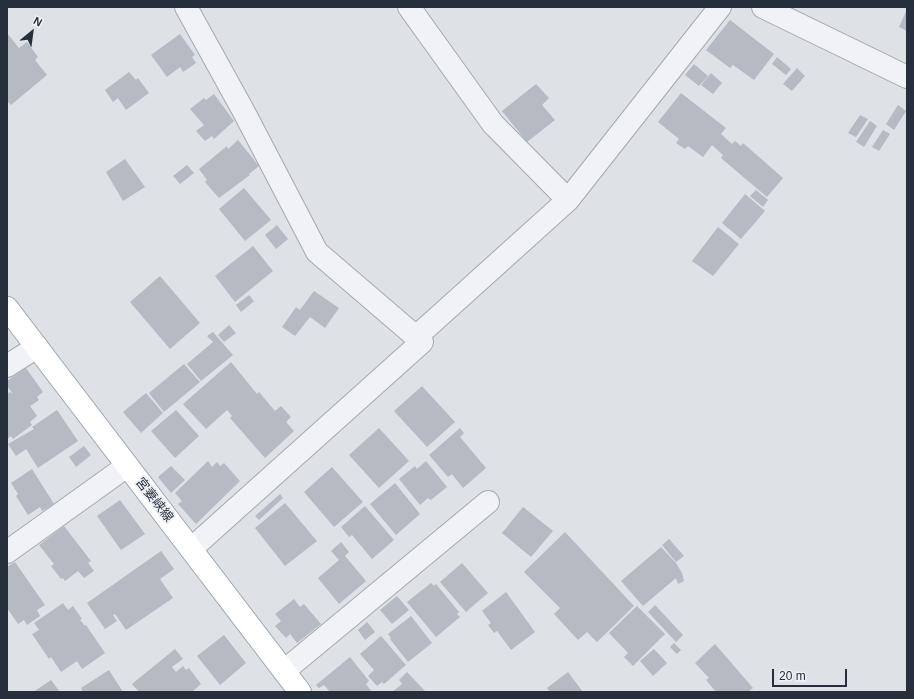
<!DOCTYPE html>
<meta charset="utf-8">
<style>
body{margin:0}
#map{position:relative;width:914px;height:699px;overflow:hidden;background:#dee1e6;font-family:Arial,sans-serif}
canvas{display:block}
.frame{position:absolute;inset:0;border:8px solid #282f3c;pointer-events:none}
.north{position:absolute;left:12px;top:12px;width:40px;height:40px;-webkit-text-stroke:3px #edf0f4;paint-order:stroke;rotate:29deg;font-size:11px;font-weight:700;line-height:16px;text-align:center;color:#282f3c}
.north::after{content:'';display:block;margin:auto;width:14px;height:18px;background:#282f3c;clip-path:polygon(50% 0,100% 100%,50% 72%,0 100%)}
.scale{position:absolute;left:772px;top:669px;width:75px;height:18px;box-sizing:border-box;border:2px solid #282f3c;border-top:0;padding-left:5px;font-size:12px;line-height:14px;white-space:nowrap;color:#282f3c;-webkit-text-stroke:3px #edf0f4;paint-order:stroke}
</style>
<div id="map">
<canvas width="914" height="699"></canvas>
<div class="frame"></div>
<div class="north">N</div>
<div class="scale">20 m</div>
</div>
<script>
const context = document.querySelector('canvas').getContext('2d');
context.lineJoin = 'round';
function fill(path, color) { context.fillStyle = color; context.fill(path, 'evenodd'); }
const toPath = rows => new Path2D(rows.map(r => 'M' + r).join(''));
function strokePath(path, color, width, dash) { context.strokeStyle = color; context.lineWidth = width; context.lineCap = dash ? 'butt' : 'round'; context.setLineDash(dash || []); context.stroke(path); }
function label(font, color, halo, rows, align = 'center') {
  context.font = font + ' Arial,"Noto Sans JP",sans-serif'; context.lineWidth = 4; context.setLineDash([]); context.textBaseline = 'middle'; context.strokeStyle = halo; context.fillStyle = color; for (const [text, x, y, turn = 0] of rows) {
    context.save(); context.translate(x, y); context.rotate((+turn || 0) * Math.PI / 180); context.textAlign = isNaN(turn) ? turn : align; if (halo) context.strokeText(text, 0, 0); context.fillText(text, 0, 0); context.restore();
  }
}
const building = toPath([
 [907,9,907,31,899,27],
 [730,20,774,54,754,80,733,65,730,68,706,50],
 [7,33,19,48,27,42,38,57,35,60,47,75,11,105,7,101],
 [180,34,195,55,192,57,196,63,183,72,180,67,167,77,151,55],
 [777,57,791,69,786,75,772,64],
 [694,64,708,76,699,86,685,75],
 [797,68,805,76,792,91,783,84],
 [129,72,136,80,138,78,149,93,126,110,118,98,113,102,105,90],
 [711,73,722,83,713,94,701,85],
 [536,84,549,98,542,105,555,120,527,142,502,111],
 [681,93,726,128,721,134,732,144,735,141,741,146,743,143,783,178,767,197,721,158,723,155,712,145,703,157,688,146,685,149,676,143,679,139,658,122],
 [214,94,234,121,214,139,212,136,205,141,196,131,204,125,190,109,204,98,206,100],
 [898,105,906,111,894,130,886,124],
 [860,115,868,119,856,137,848,133],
 [870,121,877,126,864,147,856,142],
 [883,130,890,134,879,151,872,147],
 [238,140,259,166,249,174,250,175,219,198,205,182,207,180,199,169,227,146,228,149],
 [125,159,145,187,123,201,106,172],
 [187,165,194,173,180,184,173,176],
 [244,188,271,220,245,241,219,209],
 [756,190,768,200,763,207,750,196],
 [745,194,765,211,741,239,722,223],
 [277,225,288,239,276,249,265,235],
 [718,227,739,244,713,276,692,261],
 [253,246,273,271,235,302,215,276],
 [160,276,200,323,170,349,130,302],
 [314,291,339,308,325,328,310,317,295,336,282,327,296,307,300,310],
 [249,295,254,301,241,312,236,305],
 [229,325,236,333,224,342,218,335],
 [213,332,233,355,201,381,187,364,213,342,207,336],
 [231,362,257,394,259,392,275,411,281,406,291,417,286,422,294,431,265,458,230,418,232,416,227,410,206,429,183,404],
 [184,364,200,382,164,412,149,393],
 [26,368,43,392,37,397,39,400,30,406,37,416,30,422,32,425,13,439,11,436,7,439,7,394,10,392,13,394,7,386,7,381],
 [422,386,455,422,427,447,394,411],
 [146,393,163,413,141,433,123,412],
 [57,410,78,441,38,468,26,449,16,456,8,444,34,429,32,427],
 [176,410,199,436,175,458,151,431],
 [379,428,409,461,379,488,349,455],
 [460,428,464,433,460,437,486,468,463,488,452,474,448,477,429,455],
 [84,446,91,455,76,467,69,457],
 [208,461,212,467,217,462,220,466,224,463,240,481,196,524,178,504,182,501,175,493],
 [426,461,447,487,431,500,428,498,420,505,399,479,415,466,417,469],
 [171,466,185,480,171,493,158,477],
 [332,467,363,502,334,527,304,492],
 [32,469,54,504,42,511,40,507,28,515,16,496,18,494,11,483],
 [395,483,420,514,396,535,370,504],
 [280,494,283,498,259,520,255,516],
 [120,500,145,534,121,550,97,516],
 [285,503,317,541,285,566,255,528],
 [365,506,394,540,372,559,352,535,349,537,341,527],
 [523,507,553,531,531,557,502,533],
 [64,526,91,561,88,563,94,571,84,578,78,571,65,581,63,578,61,579,51,566,54,564,39,545],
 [565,532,634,606,597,642,587,632,578,640,554,614,560,608,524,572],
 [669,539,684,556,676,562,662,545],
 [341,542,349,552,345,556,366,581,339,604,318,578,339,560,331,551],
 [661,547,676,563,682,573,684,581,678,584,676,578,643,606,621,581],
 [161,551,174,569,160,579,173,598,126,630,115,614,113,615,117,621,105,629,87,603],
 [15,562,45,605,37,610,40,616,27,625,24,620,18,624,7,608,7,567],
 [462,563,488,593,466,612,440,582],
 [431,583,434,586,436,584,459,612,457,614,460,617,436,637,407,602],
 [506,592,535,632,511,650,497,631,494,633,488,625,491,623,482,611],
 [397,596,409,610,392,624,380,610],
 [294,599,300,607,304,604,321,624,297,643,290,634,286,638,275,626,281,621,275,614],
 [63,603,68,610,73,606,82,619,80,620,85,626,86,625,105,653,82,669,77,661,61,672,51,657,49,659,32,634,39,630,34,623],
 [655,605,683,635,676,642,648,612],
 [637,606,665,634,633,666,624,657,628,653,609,633],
 [411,616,432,643,408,662,390,639,391,638,388,634],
 [367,622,375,632,365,640,358,630],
 [224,635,246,663,220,685,197,656],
 [381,636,406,665,384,684,382,682,377,686,368,676,374,670,360,654],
 [674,643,681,650,677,654,670,647],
 [715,644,753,688,748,692,716,692,706,680,709,678,695,663],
 [175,649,183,659,172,667,176,672,183,666,186,670,189,668,201,684,192,692,139,692,132,684],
 [654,649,667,663,653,676,640,661],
 [350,657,369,681,366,684,372,692,330,692,324,685,319,688,316,685],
 [109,670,123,692,83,692,81,688],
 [407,672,426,692,392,692,402,684,399,680],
 [568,672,583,692,550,692,547,688],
 [51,680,60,692,33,692]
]);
const minor = toPath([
 [186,7,244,112,317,252,422,342,191,549],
 [409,7,493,124,568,200],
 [763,7,907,77],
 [416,337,568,200,720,7],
 [7,366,37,347],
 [7,552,127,466],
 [284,671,488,502]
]);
const major = toPath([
 [7,308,300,692]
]);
const streetNames = [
 ["宮妻峡線",154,500,52]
];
fill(building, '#b5bac3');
strokePath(minor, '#a4a8b0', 24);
strokePath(major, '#9ea5b1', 24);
strokePath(minor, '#f0f2f5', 22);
strokePath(major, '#fff', 22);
label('13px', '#282f3c', '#edf0f4', streetNames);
</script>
